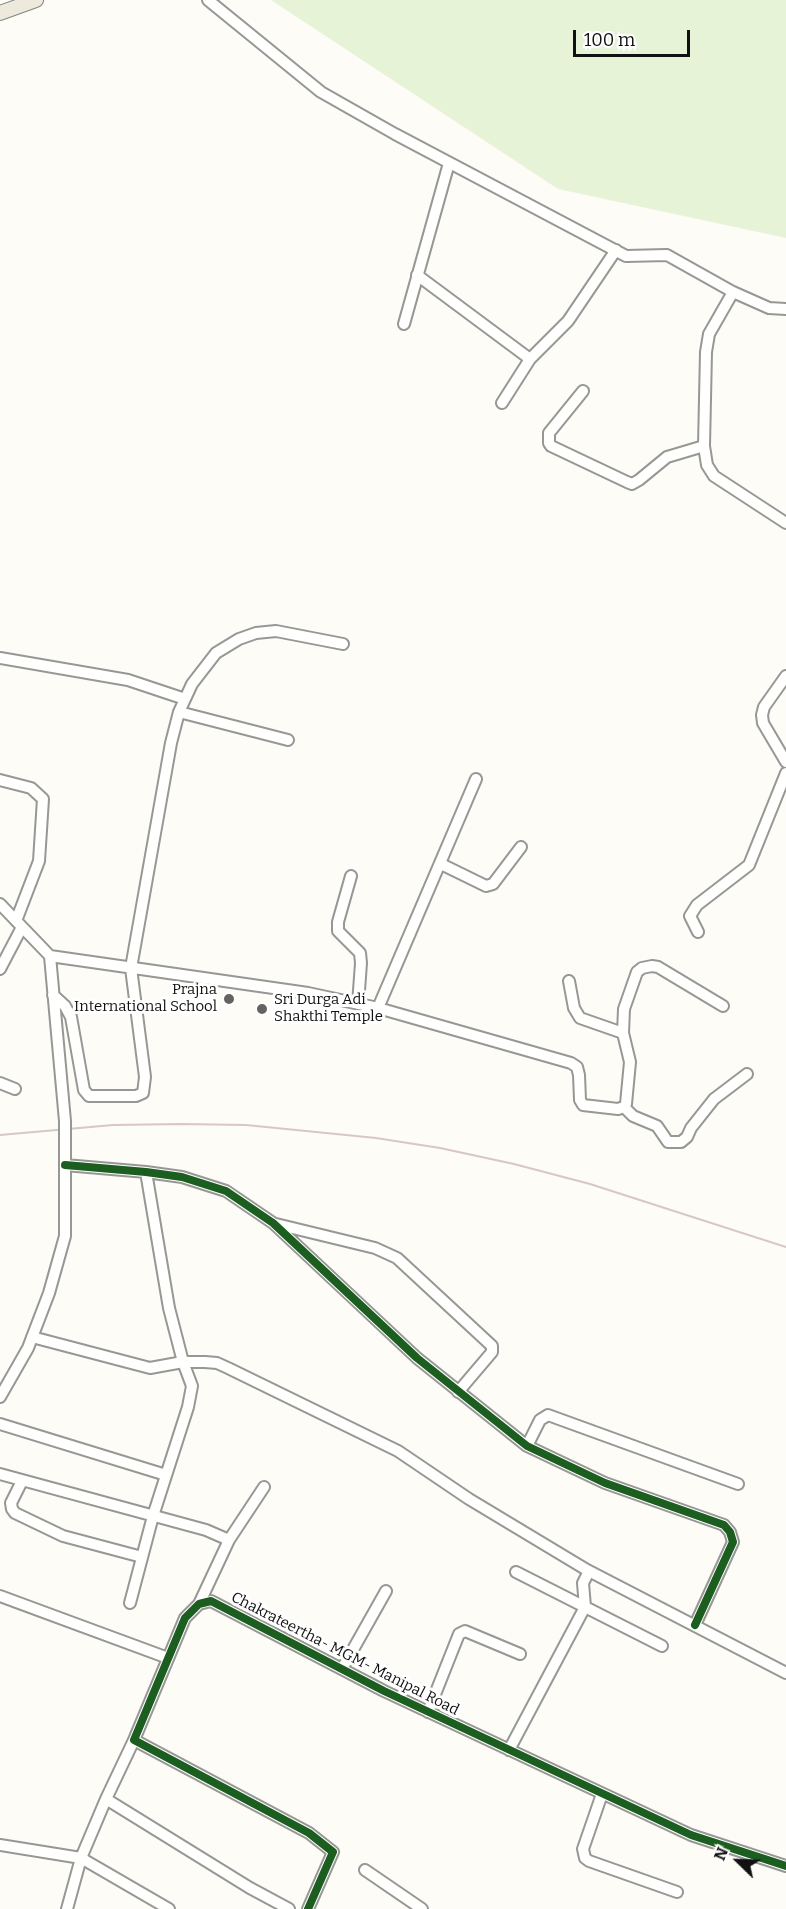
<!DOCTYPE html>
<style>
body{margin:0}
#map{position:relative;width:786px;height:1909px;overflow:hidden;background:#fdfcf7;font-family:Bitter,serif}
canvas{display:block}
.north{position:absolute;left:708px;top:1831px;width:60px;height:60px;-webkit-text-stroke:4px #fff;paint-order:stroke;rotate:293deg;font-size:16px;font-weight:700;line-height:24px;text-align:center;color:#111}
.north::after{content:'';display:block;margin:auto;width:21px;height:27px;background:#111;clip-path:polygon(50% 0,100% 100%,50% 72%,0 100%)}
.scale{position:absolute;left:573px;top:30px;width:117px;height:27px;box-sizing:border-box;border:3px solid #111;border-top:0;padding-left:8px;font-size:18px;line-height:21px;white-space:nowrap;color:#111;-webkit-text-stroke:4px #fff;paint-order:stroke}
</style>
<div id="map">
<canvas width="786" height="1909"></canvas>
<div class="north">N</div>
<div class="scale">100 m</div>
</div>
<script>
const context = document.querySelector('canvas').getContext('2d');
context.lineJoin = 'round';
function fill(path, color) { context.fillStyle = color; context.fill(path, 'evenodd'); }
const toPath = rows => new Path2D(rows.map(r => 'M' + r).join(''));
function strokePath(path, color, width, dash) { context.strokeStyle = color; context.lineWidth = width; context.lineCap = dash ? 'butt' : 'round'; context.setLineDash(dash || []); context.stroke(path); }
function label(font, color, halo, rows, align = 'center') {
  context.font = font + ' Bitter,serif'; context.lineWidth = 6; context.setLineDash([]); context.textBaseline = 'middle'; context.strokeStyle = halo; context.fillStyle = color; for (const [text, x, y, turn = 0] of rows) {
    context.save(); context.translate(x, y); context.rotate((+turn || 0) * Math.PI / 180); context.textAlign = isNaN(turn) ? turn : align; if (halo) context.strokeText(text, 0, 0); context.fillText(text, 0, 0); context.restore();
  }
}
const green = toPath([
 [271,0,786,0,786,238,558,189]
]);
const minor = toPath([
 [208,0,321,92,395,134,626,256,667,255,733,292,769,308,786,309],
 [417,275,530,359],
 [733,292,709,334,706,352,704,446,707,465,714,476,786,523],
 [404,324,449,163],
 [583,391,549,433,549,443,551,446,627,482,632,484,639,480,667,457,704,446],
 [502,403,530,359,568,321,616,250],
 [0,658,128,680,185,699],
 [786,676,764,707,762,715,763,723,786,762],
 [179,712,288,740],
 [0,780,31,788,43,799,39,861,16,921],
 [441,864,486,886,493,884,521,847],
 [351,876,338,922,338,931,360,953,361,963,358,1004],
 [0,904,50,956,65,1121],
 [698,932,690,916,697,905,749,865,786,773],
 [50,956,308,993,378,1008,571,1063,577,1067,579,1075,580,1100,583,1105,618,1109,624,1107,626,1104,630,1062,623,1033,624,1009,637,972,642,968,652,966,658,967,723,1006],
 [0,969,22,927],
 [569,981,574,1008,580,1018,623,1033],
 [53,995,65,1006,71,1017,84,1090,89,1096,136,1096,143,1093,145,1077,131,968,171,743,179,712,192,684,216,653,239,639,256,633,276,631,343,644],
 [378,1008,476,779],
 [0,1083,15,1089],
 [624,1107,633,1116,657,1126,668,1142,681,1142,687,1137,691,1128,714,1099,747,1074],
 [65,1165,146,1172,182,1177,226,1191,273,1223,417,1358,527,1446,605,1483,724,1525,730,1532,733,1542,695,1625],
 [276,1224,375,1248,397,1258,492,1346,492,1352,458,1392],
 [32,1337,150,1368,183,1362,205,1362,217,1363,228,1368,398,1451,469,1499,587,1570,786,1673],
 [0,1397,28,1348,49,1293,65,1236,65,1139],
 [0,1424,166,1475],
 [527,1446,540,1420,548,1415,738,1484],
 [0,1474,206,1530,229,1540],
 [22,1481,11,1503,12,1509,15,1513,63,1536,142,1557],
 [516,1572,662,1646],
 [0,1596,168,1658],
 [130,1603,153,1516,188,1407,192,1386,183,1362,169,1308,146,1172],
 [199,1604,229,1540,264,1487],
 [342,1669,386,1591],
 [428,1712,459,1634,465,1631,520,1654],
 [509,1750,585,1607,583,1583,589,1571],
 [602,1794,583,1849,585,1858,589,1861,677,1892],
 [106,1799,134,1740],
 [0,1845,81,1858,106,1799,250,1888,289,1909],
 [365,1870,422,1909],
 [67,1909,81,1858,169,1909],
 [308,1909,333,1852,309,1833,134,1740,185,1618,199,1604,211,1601,384,1691,691,1835,786,1866]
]);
const major = toPath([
 [0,13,36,0]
]);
const rail = toPath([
 [0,1135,113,1125,181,1124,246,1125,376,1138,440,1148,514,1164,590,1184,786,1247]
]);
const minorBridge = toPath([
 [65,1121,65,1139]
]);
const cycleway = toPath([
 [65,1165,146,1172,182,1177,226,1191,273,1223,417,1358,527,1446,605,1483,724,1525,730,1532,733,1542,695,1625],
 [308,1909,333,1852,309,1833,134,1740,185,1618,199,1604,211,1601,384,1691,691,1835,786,1866]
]);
const markers = [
 [229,999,6,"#646362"],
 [262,1009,6,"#646362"]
];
const poiNames = [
 ["Prajna",217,990],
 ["International School",217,1007],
 ["Sri Durga Adi",274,1000,"left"],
 ["Shakthi Temple",274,1017,"left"]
];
const streetNames = [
 ["Chakrateertha- MGM- Manipal Road",345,1654,27]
];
fill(green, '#e7f3d7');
strokePath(minor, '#979795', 14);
strokePath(major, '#858482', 16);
strokePath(minor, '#fffffe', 10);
strokePath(major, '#ede9dc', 14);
strokePath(rail, '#d9c6c7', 2);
strokePath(minorBridge, '#979795', 14, []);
strokePath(minorBridge, '#fffffe', 10);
strokePath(cycleway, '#1b5e20', 8);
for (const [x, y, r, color] of markers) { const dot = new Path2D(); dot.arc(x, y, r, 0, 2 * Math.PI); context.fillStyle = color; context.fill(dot); strokePath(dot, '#fff', 2); }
label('15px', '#111', '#fff', poiNames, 'right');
label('15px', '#111', '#fff', streetNames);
</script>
